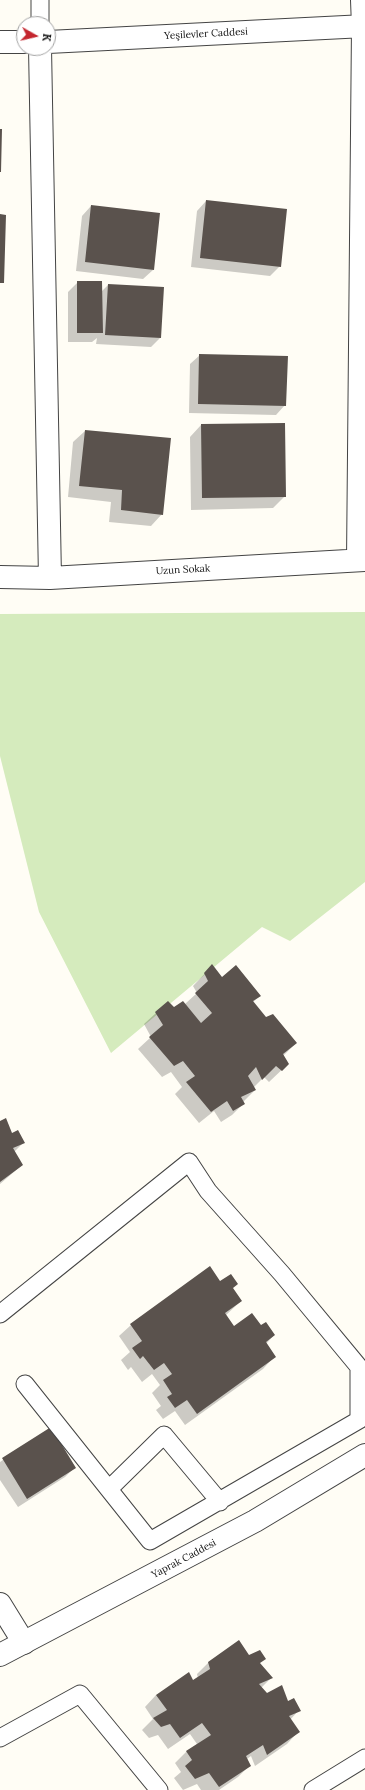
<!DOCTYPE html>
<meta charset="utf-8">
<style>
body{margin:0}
#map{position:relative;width:365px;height:1790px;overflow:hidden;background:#fffdf5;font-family:Lora,serif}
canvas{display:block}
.north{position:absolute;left:16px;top:16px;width:40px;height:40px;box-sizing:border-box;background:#fff;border:1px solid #a0a0a0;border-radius:50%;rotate:98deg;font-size:11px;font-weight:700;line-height:16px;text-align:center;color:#111}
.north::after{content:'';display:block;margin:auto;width:14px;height:18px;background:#c4262e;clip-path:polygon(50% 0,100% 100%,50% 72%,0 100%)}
</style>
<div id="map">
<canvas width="365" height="1790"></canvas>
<div class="north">K</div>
</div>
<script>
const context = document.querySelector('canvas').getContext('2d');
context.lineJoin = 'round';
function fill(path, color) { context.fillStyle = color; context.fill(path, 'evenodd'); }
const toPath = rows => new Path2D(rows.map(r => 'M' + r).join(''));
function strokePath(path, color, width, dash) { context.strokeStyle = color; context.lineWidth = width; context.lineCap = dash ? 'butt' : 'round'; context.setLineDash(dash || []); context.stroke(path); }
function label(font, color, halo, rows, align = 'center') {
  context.font = font + ' Lora,serif'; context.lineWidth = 4; context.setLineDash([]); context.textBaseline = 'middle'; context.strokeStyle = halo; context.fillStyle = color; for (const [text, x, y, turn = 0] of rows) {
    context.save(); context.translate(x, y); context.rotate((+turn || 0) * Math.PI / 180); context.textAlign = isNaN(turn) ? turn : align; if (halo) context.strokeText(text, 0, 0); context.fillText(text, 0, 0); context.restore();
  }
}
const green = toPath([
 [365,612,365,882,290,941,262,927,111,1053,39,912,0,756,0,614]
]);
const shadow = toPath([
 [206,201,280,266,270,276,191,267,197,211],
 [91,206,153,270,143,279,76,271,82,216],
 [78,282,101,292,108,285,160,338,151,347,96,344,97,338,92,342,68,342,68,292],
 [200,355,285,405,276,415,189,413,190,364],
 [201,425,285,496,273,508,191,510,190,437],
 [85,431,162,514,151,526,109,522,111,502,68,497,73,442],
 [212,966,222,979,260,996,253,1002,266,1018,296,1043,283,1056,288,1064,269,1082,264,1077,253,1088,255,1090,243,1102,244,1103,232,1115,221,1122,214,1111,199,1123,175,1094,182,1087,171,1072,162,1077,138,1049,151,1037,144,1024,156,1013,185,1004,197,993,193,986],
 [0,1122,11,1135,23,1143,14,1152,22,1165,0,1184],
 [220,1282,232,1289,241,1301,225,1316,234,1327,261,1327,274,1335,266,1344,274,1357,263,1369,185,1425,175,1411,163,1419,156,1410,161,1406,152,1393,160,1385,152,1374,142,1382,131,1367,128,1370,121,1360,130,1352,119,1336,131,1325],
 [50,1428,75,1467,65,1477,18,1507,0,1480,0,1462],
 [248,1657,259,1664,271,1678,261,1688,267,1694,288,1702,299,1710,290,1720,298,1732,287,1744,255,1766,251,1756,247,1759,249,1766,238,1777,219,1790,201,1790,197,1784,183,1790,174,1778,181,1772,175,1763,187,1751,197,1744,190,1734,168,1749,158,1735,149,1738,142,1730,153,1719,145,1707,156,1695,198,1679,197,1674,209,1662]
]);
const building = toPath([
 [0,129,2,129,1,172,0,172],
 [206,200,287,209,281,267,200,258],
 [91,205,160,213,154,270,85,262],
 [0,214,6,215,4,283,0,283],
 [77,281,102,281,103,333,77,333],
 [108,284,164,287,161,338,105,335],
 [199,354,288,356,286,406,198,404],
 [285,423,286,497,202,498,201,424],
 [85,430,171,438,163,515,121,510,122,490,79,486],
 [212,964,222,977,236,965,261,996,253,1001,266,1017,273,1014,297,1043,283,1054,289,1064,282,1071,276,1066,262,1080,256,1067,248,1076,256,1090,241,1097,245,1104,233,1111,227,1101,211,1112,186,1082,195,1076,183,1061,174,1066,149,1037,163,1025,155,1012,168,1001,174,1007,183,1001,201,1023,212,1013,195,993,208,981,204,973],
 [6,1118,12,1133,18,1130,25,1143,13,1148,23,1165,0,1182,0,1121],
 [210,1266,220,1281,231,1274,238,1284,233,1288,242,1301,225,1313,234,1326,252,1313,261,1325,266,1322,275,1335,266,1342,276,1357,197,1414,187,1400,175,1408,167,1397,172,1394,163,1380,172,1374,164,1363,154,1370,143,1356,140,1359,132,1348,142,1341,130,1324],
 [51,1427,76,1468,27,1499,2,1458],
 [239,1640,249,1655,260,1650,266,1659,260,1663,273,1678,259,1684,267,1693,282,1685,288,1701,294,1698,301,1711,289,1716,300,1732,267,1755,263,1745,246,1756,251,1766,219,1787,209,1773,195,1779,185,1766,192,1760,186,1751,211,1735,202,1723,180,1738,170,1724,161,1727,153,1718,167,1710,156,1695,189,1672,193,1680,210,1669,208,1662]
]);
const service = toPath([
 [40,0,40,24],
 [0,1314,189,1162,208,1191,282,1274,359,1367,359,1420,150,1541,25,1384],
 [109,1489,164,1435,220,1502],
 [0,1738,80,1694,159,1790],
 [313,1790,365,1758]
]);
const minor = toPath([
 [0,42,24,42],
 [48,42,365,26],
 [40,48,50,578],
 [358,560,363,26,362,0],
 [0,577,50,578,365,560],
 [0,1604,24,1643]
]);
const tertiary = toPath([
 [0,1655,255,1521,365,1455]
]);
const streetNames = [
 ["Yeşilevler Caddesi",206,34,-3],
 ["Uzun Sokak",183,570,-3],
 ["Yaprak Caddesi",184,1559,-28]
];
fill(green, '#d5ebbd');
fill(shadow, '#0003');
fill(building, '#5a524d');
strokePath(service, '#444', 19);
strokePath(minor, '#444', 24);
strokePath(tertiary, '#444', 24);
strokePath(service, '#fff', 17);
strokePath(minor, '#fff', 22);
strokePath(tertiary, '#fff', 22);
label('10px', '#111', '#fff', streetNames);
</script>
